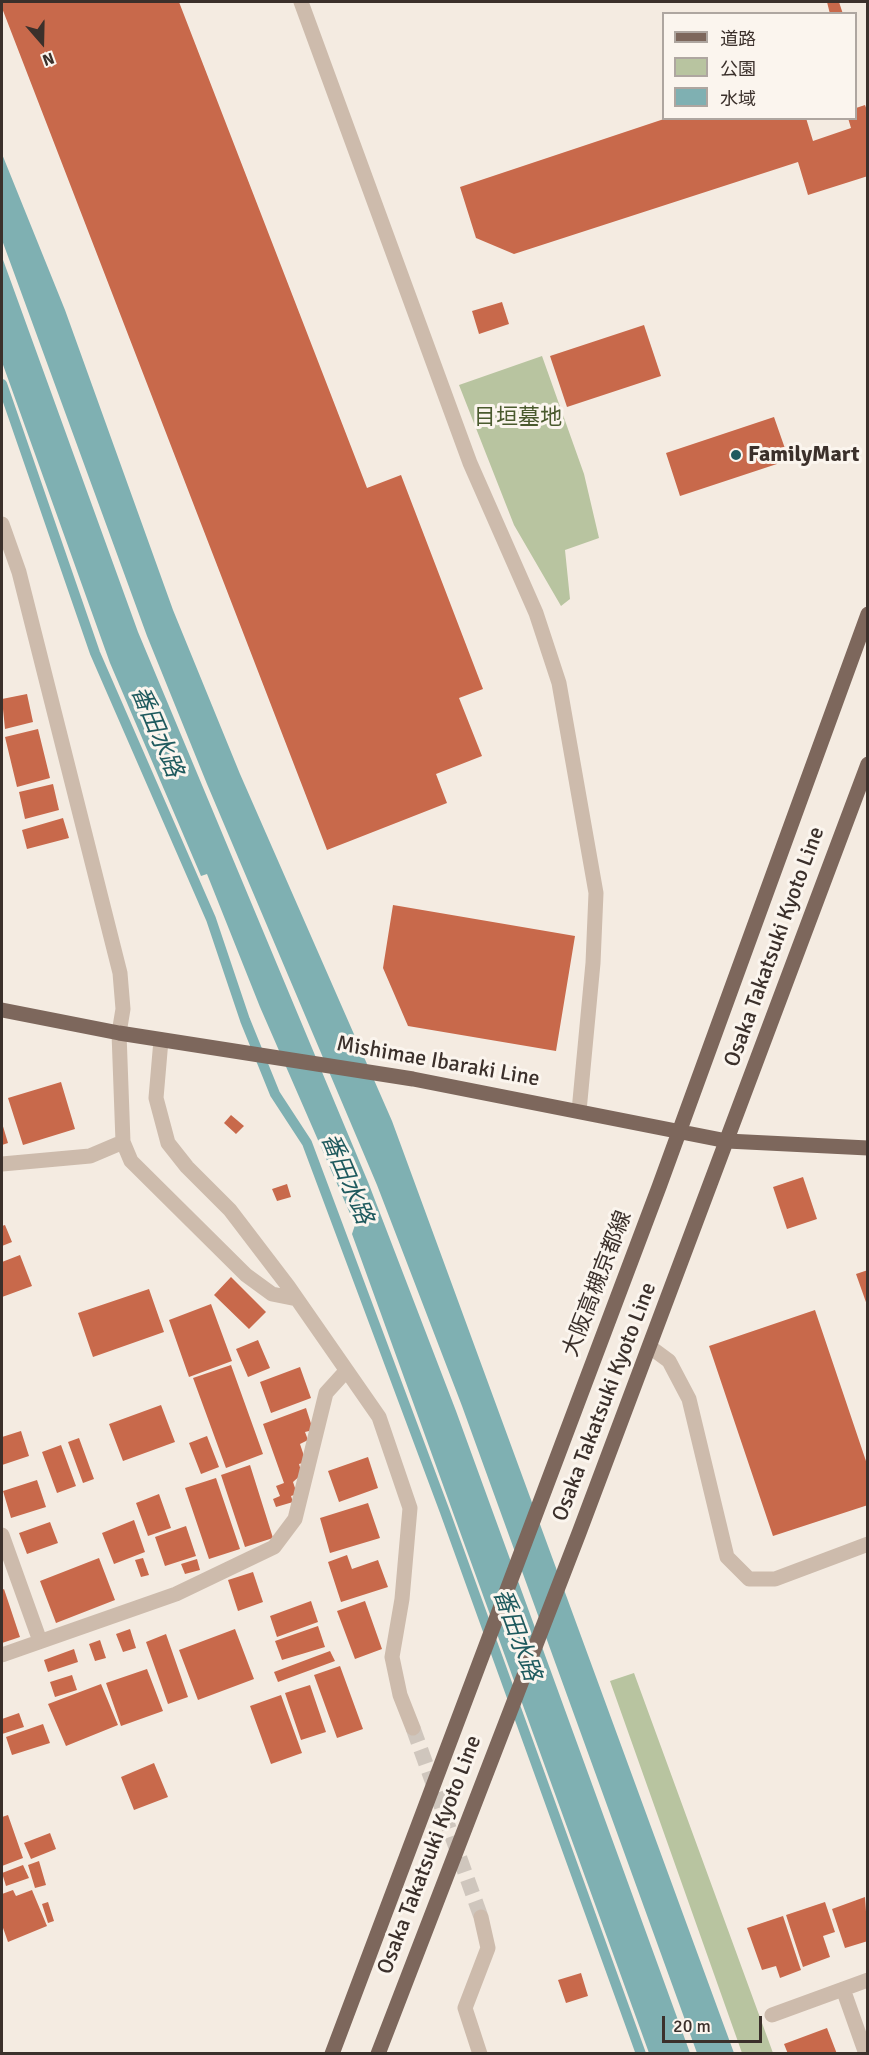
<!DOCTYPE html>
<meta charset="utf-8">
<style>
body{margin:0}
#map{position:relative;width:869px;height:2055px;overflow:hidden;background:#f4ebe1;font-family:Signika,"Noto Sans JP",sans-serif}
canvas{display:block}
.frame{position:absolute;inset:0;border:3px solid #3b302b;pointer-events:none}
.legend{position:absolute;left:662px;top:12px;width:195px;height:108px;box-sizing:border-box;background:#fbf5ee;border:2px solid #aea6a0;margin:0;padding:8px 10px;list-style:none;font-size:18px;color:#3b302b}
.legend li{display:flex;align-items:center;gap:12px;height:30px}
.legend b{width:30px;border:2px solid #aea6a0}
.north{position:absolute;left:12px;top:12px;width:60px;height:60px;-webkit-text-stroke:4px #fbf5ee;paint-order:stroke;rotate:160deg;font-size:16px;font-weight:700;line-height:24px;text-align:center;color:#3b302b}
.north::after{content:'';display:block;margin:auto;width:21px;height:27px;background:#3b302b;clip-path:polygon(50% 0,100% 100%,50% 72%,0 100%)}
.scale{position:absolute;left:662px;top:2016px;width:100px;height:27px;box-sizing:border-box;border:3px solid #3b302b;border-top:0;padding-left:8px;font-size:18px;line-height:21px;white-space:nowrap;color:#3b302b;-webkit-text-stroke:4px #fbf5ee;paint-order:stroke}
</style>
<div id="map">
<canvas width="869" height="2055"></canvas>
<div class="frame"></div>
<ul class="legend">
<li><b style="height:8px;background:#7d675c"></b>道路</li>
<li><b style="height:16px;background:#b8c4a0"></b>公園</li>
<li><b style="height:16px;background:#7fb0b2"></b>水域</li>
</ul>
<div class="north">N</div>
<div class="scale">20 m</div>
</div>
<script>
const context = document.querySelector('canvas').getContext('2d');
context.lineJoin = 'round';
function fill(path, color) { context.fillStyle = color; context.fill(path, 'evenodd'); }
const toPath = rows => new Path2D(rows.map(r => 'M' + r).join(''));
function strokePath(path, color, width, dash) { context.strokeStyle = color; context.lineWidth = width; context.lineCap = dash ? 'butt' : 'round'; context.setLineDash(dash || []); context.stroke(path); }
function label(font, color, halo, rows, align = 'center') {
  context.font = font + ' Signika,"Noto Sans JP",sans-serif'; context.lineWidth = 6; context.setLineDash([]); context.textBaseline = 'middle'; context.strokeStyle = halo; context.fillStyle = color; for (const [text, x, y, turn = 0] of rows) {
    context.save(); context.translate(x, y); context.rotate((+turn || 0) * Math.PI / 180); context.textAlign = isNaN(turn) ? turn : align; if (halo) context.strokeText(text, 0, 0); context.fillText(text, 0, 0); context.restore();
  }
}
const green = toPath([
 [542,356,584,474,599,538,565,550,570,599,561,606,514,525,459,385],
 [634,1673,773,2053,742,2053,610,1681]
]);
const water = toPath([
 [2,154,65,310,173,610,240,774,392,1121,734,2053,697,2053,462,1406,377,1185,207,784,147,636,2,240],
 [2,257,138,632,368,1182,456,1411,690,2053,649,2053,352,1234,355,1225,260,1007,207,874,201,876,110,663,2,362]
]);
const stream = toPath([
 [2,384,95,653,211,919,245,1020,275,1094,307,1143,445,1512,641,2054]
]);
const building = toPath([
 [2,2,179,2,367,488,401,475,483,689,459,698,482,756,436,774,447,803,327,850,2,8],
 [827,2,839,2,843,14,830,14],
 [865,105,868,113,868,176,808,195,798,162,514,254,476,238,460,187,667,118,806,118,813,141,851,128,848,118,856,118,856,108],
 [502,302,509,324,479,334,472,311],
 [644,325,661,376,567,407,550,356],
 [774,417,789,460,680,496,666,453],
 [27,694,33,722,5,729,2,699],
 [38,729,50,778,17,787,5,737],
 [53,784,59,810,25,819,19,792],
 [63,818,69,838,27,849,22,830],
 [393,905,575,936,556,1051,408,1026,383,968],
 [61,1082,75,1129,23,1145,8,1098],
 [231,1115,244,1126,236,1134,224,1123],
 [2,1123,8,1143,2,1145],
 [803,1177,817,1219,787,1229,773,1187],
 [287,1184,291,1197,277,1201,272,1189],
 [5,1225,12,1242,2,1246,2,1226],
 [20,1255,32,1286,2,1297,2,1262],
 [868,1270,868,1305,867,1305,856,1274],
 [231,1277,266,1312,249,1329,214,1295],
 [149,1289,164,1332,93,1357,78,1313],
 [211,1304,232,1361,189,1377,169,1320],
 [815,1310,868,1467,868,1505,773,1536,709,1346],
 [258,1340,270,1368,248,1377,236,1349],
 [231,1365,263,1454,226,1468,193,1378],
 [300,1367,311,1398,271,1413,260,1382],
 [161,1405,175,1442,123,1461,109,1424],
 [306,1408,313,1430,305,1432,308,1440,300,1444,306,1462,299,1464,302,1474,293,1482,297,1494,291,1496,293,1502,276,1507,273,1499,280,1496,276,1486,284,1483,263,1424],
 [21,1431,29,1456,2,1465,2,1437],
 [207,1436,219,1467,201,1474,189,1443],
 [79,1438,94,1479,83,1483,68,1442],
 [61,1445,76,1486,57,1493,42,1452],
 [368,1457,378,1488,339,1502,328,1471],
 [250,1465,273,1538,245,1547,221,1475],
 [216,1478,240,1549,209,1559,185,1488],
 [37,1480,46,1507,11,1518,3,1491],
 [159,1494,171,1528,148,1536,136,1503],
 [368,1503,380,1538,330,1553,320,1518],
 [134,1520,145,1552,114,1564,102,1533],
 [50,1522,58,1543,27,1554,19,1533],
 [186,1526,196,1556,165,1566,155,1537],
 [347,1555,352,1569,378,1560,388,1587,341,1602,328,1562],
 [99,1558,115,1600,56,1623,40,1581],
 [143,1558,149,1575,141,1577,135,1560],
 [197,1559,200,1570,185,1574,181,1564],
 [253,1572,263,1602,238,1611,228,1580],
 [4,1589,20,1637,2,1643,2,1590],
 [311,1601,318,1622,277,1637,270,1616],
 [365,1601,382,1649,355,1659,337,1611],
 [318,1626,325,1647,282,1660,275,1641],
 [130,1629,136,1648,123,1652,116,1634],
 [235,1629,254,1679,198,1700,179,1650],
 [166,1634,188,1697,168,1704,146,1642],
 [100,1640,106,1658,95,1661,89,1644],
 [74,1649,78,1662,48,1672,44,1660],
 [330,1651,335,1661,278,1682,274,1672],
 [340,1666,363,1729,337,1738,314,1675],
 [147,1669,163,1711,121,1726,106,1683],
 [72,1675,77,1690,55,1697,50,1682],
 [101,1684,118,1725,66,1746,48,1704],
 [310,1685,326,1732,301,1740,285,1693],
 [281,1695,302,1753,271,1764,250,1706],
 [19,1713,24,1727,2,1734,2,1719],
 [43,1724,50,1743,12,1755,6,1737],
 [154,1763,168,1797,134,1810,121,1777],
 [8,1815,23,1858,2,1866,2,1817],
 [50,1833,56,1849,31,1859,24,1843],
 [39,1861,46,1885,35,1888,28,1865],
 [23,1865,29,1878,6,1886,2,1873],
 [13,1890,16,1896,32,1890,47,1926,8,1942,2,1925,2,1894],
 [865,1897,868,1941,845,1948,832,1909],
 [48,1902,54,1921,48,1923,42,1904],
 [825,1902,835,1932,823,1936,830,1957,803,1967,786,1915],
 [783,1916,801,1970,780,1978,776,1966,762,1970,747,1928],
 [581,1973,588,1996,566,2003,558,1980],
 [827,2028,837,2054,788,2054,784,2044]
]);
const minorTunnel = toPath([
 [413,1728,481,1917]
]);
const minor = toPath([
 [301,2,470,463,536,613,559,683,596,893,593,963,579,1111],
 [2,524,19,572,120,973,123,1009,119,1033,123,1142,131,1161,246,1275,272,1294,297,1299],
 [161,1040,156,1098,168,1143,187,1167,230,1210,288,1286,379,1417,410,1508,402,1599,392,1657,400,1695,413,1728],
 [2,1164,90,1156,123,1142],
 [650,1347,669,1361,689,1399,727,1557,749,1579,775,1579,868,1544],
 [2,1535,40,1641],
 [2,1655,176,1594,274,1547,295,1519,326,1393,346,1371],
 [843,1989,866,2054],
 [772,2015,868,1980],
 [480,2054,465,2008,488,1948,481,1917]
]);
const major = toPath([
 [2,1010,119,1033,413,1079,727,1141,868,1148],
 [332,2054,659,1187,868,614],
 [378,2054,579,1533,868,764]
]);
const markers = [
 [736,455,6,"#1f5a5e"]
];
const parkNames = [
 ["目垣墓地",518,418]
];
const poiNames = [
 ["FamilyMart",748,455]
];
const streetNames = [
 ["Osaka Takatsuki Kyoto Line",775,947,-70],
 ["Mishimae Ibaraki Line",438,1062,10],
 ["大阪高槻京都線",598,1284,-69],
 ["Osaka Takatsuki Kyoto Line",605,1402,-69],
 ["Osaka Takatsuki Kyoto Line",430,1855,-69]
];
const waterNames = [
 ["番田水路",156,732,67],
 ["番田水路",346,1179,67],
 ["番田水路",516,1635,70]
];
fill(green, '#b8c4a0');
fill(water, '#7fb0b2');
strokePath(stream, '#7fb0b2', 10);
fill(building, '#c8694b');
strokePath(minorTunnel, '#cfc6bd', 15, [15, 8]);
strokePath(minor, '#cdbbac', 15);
strokePath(major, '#7d675c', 15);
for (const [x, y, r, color] of markers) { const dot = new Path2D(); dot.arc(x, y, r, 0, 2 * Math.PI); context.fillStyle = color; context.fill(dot); strokePath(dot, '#fbf5ee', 2); }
label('22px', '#4a5a2e', '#fbf5ee', parkNames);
label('bold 22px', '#3b302b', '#fbf5ee', poiNames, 'left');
label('22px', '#3b302b', '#fbf5ee', streetNames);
label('italic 24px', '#1f5a5e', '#fbf5ee', waterNames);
</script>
